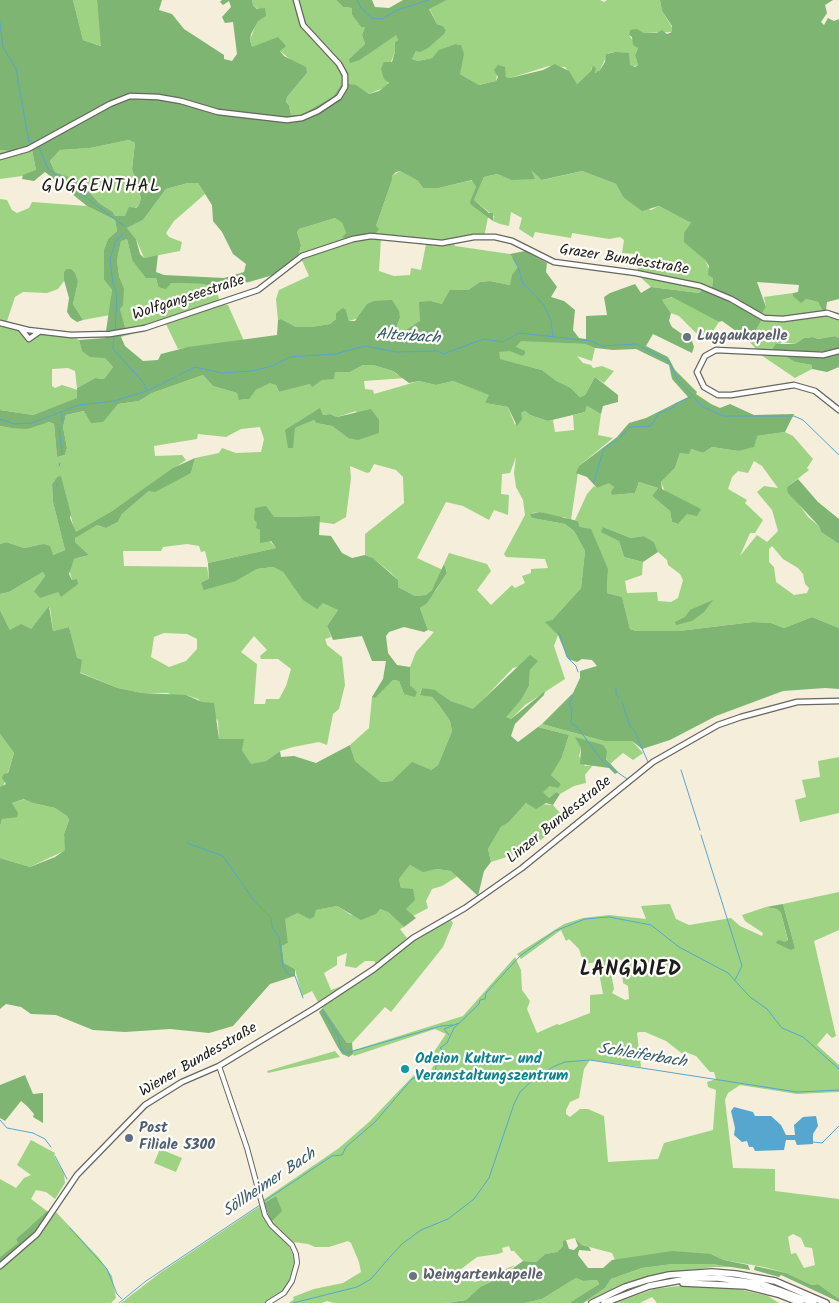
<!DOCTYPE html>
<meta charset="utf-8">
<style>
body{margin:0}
canvas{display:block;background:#f4eedb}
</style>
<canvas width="839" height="1303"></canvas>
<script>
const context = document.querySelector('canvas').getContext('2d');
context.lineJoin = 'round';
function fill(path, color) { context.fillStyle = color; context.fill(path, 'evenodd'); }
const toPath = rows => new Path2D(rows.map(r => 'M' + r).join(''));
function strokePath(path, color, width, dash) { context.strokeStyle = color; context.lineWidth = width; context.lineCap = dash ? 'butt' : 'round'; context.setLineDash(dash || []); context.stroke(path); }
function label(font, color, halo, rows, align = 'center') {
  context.font = font + ' Kalam,sans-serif'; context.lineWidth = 4.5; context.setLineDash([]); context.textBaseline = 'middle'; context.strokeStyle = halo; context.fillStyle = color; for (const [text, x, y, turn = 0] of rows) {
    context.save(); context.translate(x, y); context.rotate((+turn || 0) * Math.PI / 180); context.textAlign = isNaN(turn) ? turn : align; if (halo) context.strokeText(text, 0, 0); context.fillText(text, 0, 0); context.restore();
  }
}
const green = toPath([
 [73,0,97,0,102,46,83,40],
 [252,0,336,0,343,7,352,8,352,15,361,27,365,27,362,35,365,44,349,59,360,60,396,34,398,40,395,42,395,52,391,62,387,62,388,86,369,94,354,85,342,83,333,97,312,110,301,115,291,115,289,105,286,102,287,97,307,73,280,51,252,47,250,40,257,21,258,9,253,5],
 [447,0,600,0,604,2,607,0,660,0,662,11,672,27,672,32,644,33,630,30,629,35,638,48,635,55,638,65,632,67,615,52,608,53,600,70,596,73,592,67,591,71,577,84,565,67,549,66,510,78,506,77,504,70,497,74,496,81,479,85,460,74,461,45,455,44,440,50,432,58,418,61,412,59,416,51,445,33,446,30,443,26,437,24,429,8],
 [129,140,135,143,132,169,141,198,139,205,125,216,115,216,113,212,99,203,85,186,55,172,50,161,60,150,90,148],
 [31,145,36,170,34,172,22,176,0,179,0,150,19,152],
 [530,168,543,180,582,171,616,184,623,197,651,210,659,206,691,223,697,252,705,260,713,278,712,288,638,271,636,254,622,253,624,240,620,237,609,239,572,233,571,238,535,232,533,238,519,229,522,218,511,212,509,226,500,224,493,221,494,216,474,200,484,177,497,174,511,180],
 [400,171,418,181,423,188,439,188,473,180,476,187,471,205,488,217,484,238,454,244,455,246,510,254,518,267,510,285,490,281,480,282,468,290,459,291,442,304,431,301,420,309,420,322,404,331,398,331,397,325,400,318,359,318,349,321,346,310,330,324,311,327,296,327,281,319,278,320,276,299,279,290,309,276,299,254,301,245,297,232,299,229,335,218,342,223,346,233,343,237,380,238,375,233,376,226,392,180,392,176],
 [381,238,426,244,421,270,411,268,410,275,394,276,379,271],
 [188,183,198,183,205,194,174,221,166,233,169,237,182,242,180,251,144,258,136,239,127,228,143,220,166,189],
 [0,199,7,200,12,210,17,213,29,208,32,202,87,206,115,220,117,231,108,239,104,251,104,280,112,290,110,315,83,320,73,304,78,282,64,272,64,281,58,289,47,293,23,292,15,297,7,321,24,327,65,331,79,340,82,350,105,358,113,367,104,379,95,378,77,388,75,371,68,368,52,369,52,386,55,388,62,385,78,390,78,398,33,415,0,410],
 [127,239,132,260,156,278,158,286,171,283,215,284,219,299,216,303,228,305,244,341,178,349,166,324,121,337,120,309,124,288,119,276,117,260,121,240],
 [638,275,665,280,704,289,699,293,651,287],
 [793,293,794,296,818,302,822,310,831,311,784,317,761,315,766,307,764,297],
 [673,297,719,322,711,334,703,340,679,316,671,313,662,300],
 [828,315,839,319,839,338,835,336,818,339,813,337,804,338,795,344,782,342,774,351,756,349,746,338,753,336,762,319,799,320],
 [520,340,585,344,595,348,592,361,577,356,583,363,591,365,593,368,602,366,614,371,604,383,595,377,585,395,580,397,571,388,556,382,542,370,499,359,499,352,516,347],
 [758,353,781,354,795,362,812,365,812,369,795,378],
 [363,365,373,365,393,371,396,374,406,378,364,381,365,389,373,390,374,394,419,381,436,385,453,381,490,395,485,403,508,407,515,425,521,413,525,411,530,415,548,421,553,420,555,432,574,430,573,415,585,412,587,406,601,414,598,435,613,438,579,466,571,520,564,517,558,518,540,512,532,513,532,518,565,524,574,531,585,551,581,588,552,620,551,626,558,635,554,646,565,679,525,705,511,719,506,717,508,713,521,700,529,686,530,670,537,661,513,668,473,710,451,701,438,692,422,688,420,694,432,697,439,705,450,721,452,731,438,765,431,770,405,771,392,781,381,782,355,761,350,745,369,728,372,697,375,697,393,680,399,681,404,694,414,691,410,685,410,667,416,652,434,632,428,630,420,608,436,590,447,573,444,564,449,553,487,564,491,571,477,590,491,605,512,585,515,588,525,583,522,576,531,573,531,569,548,568,545,559,506,557,504,554,525,515,523,500,516,487,514,473,516,457,510,473,502,474,501,494,509,495,508,515,494,510,489,520,463,506,446,502,417,558,443,570,432,590,426,595,415,596,398,587,398,580,391,573,373,558,365,555,365,534,404,503,403,477,396,470,374,464,370,472,367,473,350,466,351,478,346,517,334,524,319,522,319,516,274,517,257,523,260,530,276,548,208,563,205,551,201,552,199,546,187,544,163,547,161,551,123,551,124,566,207,567,209,579,236,581,257,569,273,567,283,572,291,583,338,610,327,626,331,637,325,639,327,645,342,657,345,685,339,709,333,714,327,745,319,742,293,747,280,751,266,761,251,765,242,750,219,739,218,721,198,699,186,695,174,696,168,693,142,693,118,688,79,672,69,627,53,631,50,607,31,629,10,630,0,610,0,594,9,592,43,572,45,576,34,591,58,592,61,596,72,580,69,569,74,559,89,555,75,542,75,538,83,531,97,525,106,528,118,522,122,514,149,491,191,473,195,458,219,453,222,448,236,453,261,452,264,439,260,427,241,429,226,437,198,434,197,439,154,446,155,456,182,455,186,460,112,511,75,533,64,488,61,479,57,477,52,484,53,502,65,550,53,555,43,544,24,548,6,542,0,544,0,426,11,428,49,422,54,424,57,457,65,455,67,448,63,427,66,415,85,411,88,415,118,404,139,401,152,393,203,375,213,386,237,393,240,400,248,399,256,390,270,382,276,385,279,392,317,382,335,372,350,372],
 [320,409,322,415,330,414,337,417,356,411,348,438,332,426,316,423,314,420,295,428],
 [164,633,187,634,197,639,197,649,186,661,169,667,151,657,154,637],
 [254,636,267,650,260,656,261,659,278,659,291,669,286,686,279,699,266,699,265,704,254,704,257,664,241,652],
 [785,432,793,436,813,459,807,468,809,470,787,487,808,517,819,526,821,532,839,544,839,628,812,617,784,628,771,623,753,622,679,631,636,631,630,629,622,597,607,593,608,569,580,527,578,521,575,520,587,494,594,486,597,488,609,482,614,487,612,495,635,493,639,482,658,488,652,496,670,511,672,522,678,524,661,482,675,468,680,453,691,449,703,453,712,447,738,451,757,436],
 [754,461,762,466,778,488,764,486,757,492,772,510,778,531,767,542,757,535,740,556,750,533,755,533,763,520,745,503,747,500,728,489,732,477,738,471,748,473],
 [603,527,631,538,644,536,654,542,658,552,667,560,668,565,680,574,683,580,678,598,671,602,658,601,657,592,627,593,625,581,642,575,643,562,624,557,619,541],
 [772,546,783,559,798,568,803,574,805,584,809,588,807,593,794,595,776,582,774,567,769,562,769,549],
 [542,724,604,741,632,741,643,753,633,760,623,753,610,764,606,758,581,748,579,756,585,766,593,765,585,775,586,783,574,786,560,794,556,792,549,798,542,792,550,786,561,784,551,775,555,766,562,757,569,735,538,727],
 [0,734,14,753,3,787,0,787],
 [839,757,839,813,800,822,795,800,806,797,802,780,820,777,818,761],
 [25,799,33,803,55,808,67,816,69,820,64,834,66,850,30,867,0,858,0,827,2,819,13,807,12,803],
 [526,803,553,805,560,813,557,816,564,823,527,850,523,844,511,851,513,855,491,862,488,849,501,827,509,822],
 [410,865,423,871,437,869,451,871,458,876,442,886,432,889,426,901,428,908,413,916,406,909,399,879],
 [839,892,839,930,814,941,836,1036,832,1038,827,1033,817,1045,839,1065,839,1092,797,1094,740,1085,728,1093,725,1100,733,1168,775,1169,775,1191,839,1199,839,1299,818,1284,812,1285,786,1273,764,1267,724,1260,711,1254,615,1260,612,1253,582,1245,575,1238,563,1241,563,1246,557,1252,545,1254,536,1262,523,1261,514,1251,511,1251,509,1246,502,1248,503,1252,498,1254,477,1257,457,1272,458,1276,475,1282,515,1265,499,1278,480,1287,466,1300,445,1303,334,1303,327,1301,322,1303,289,1303,294,1299,293,1297,314,1289,343,1283,361,1272,359,1262,351,1243,348,1241,329,1247,315,1247,308,1244,293,1242,271,1222,278,1204,276,1196,264,1203,263,1200,339,1148,369,1122,414,1075,428,1075,434,1065,427,1062,446,1034,435,1029,354,1056,351,1051,463,1016,515,957,521,970,522,990,530,1001,527,1009,537,1033,557,1024,559,1025,590,1013,590,995,603,994,597,962,584,964,579,949,569,939,566,941,561,930,521,959,517,954,564,924,583,918,609,915,646,919,641,906,668,904,670,904,676,919,689,925,731,918,740,926,762,936,763,933,745,921,742,915,766,907,777,909,781,913,788,941,785,942,795,948,783,904],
 [621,960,623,983,628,986,629,999,625,1000,612,993,614,989,609,962],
 [639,1032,645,1032,666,1041,684,1055,688,1053,696,1056,710,1072,714,1072,716,1079,707,1082,708,1087,716,1090,713,1130,664,1143,658,1159,608,1162,604,1116,588,1109,580,1109,570,1117,566,1114,566,1110,570,1102,579,1098,584,1069,590,1060,641,1067,637,1033],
 [793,1234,801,1238,805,1247,812,1248,815,1265,804,1268,796,1253,791,1254,788,1237],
 [337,906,351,915,380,909,388,912,404,927,400,929,407,938,376,965,363,974,376,964,374,961,365,961,356,968,345,966,347,953,337,957,337,965,324,973,331,990,342,986,318,1002,312,991,302,996,295,969,284,963,282,946,288,943,284,919,298,913],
 [450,919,453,923,443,947,391,1012,385,1007,352,1043,347,1043,322,1007,376,970,404,946],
 [335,1051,340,1057,268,1073,267,1071],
 [31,1140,55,1153,54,1156,64,1174,65,1183,55,1199,46,1192,36,1190,31,1199,47,1211,16,1239,19,1243,0,1257,0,1179,16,1188,24,1178,31,1175,17,1165],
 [160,1149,182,1158,176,1172,154,1163],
 [260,1206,267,1223,287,1242,295,1260,292,1277,285,1290,274,1299,265,1303,121,1303,160,1273],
 [56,1212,99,1258,112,1276,116,1298,111,1303,0,1303,0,1268,29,1244],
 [673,1264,712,1264,734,1267,714,1267,665,1273,623,1284,583,1303,605,1288,611,1279,642,1268],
 [576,1278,583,1281,597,1280,599,1284,569,1303,525,1303,542,1299],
 [686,1285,734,1288,768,1296,779,1303,657,1303,652,1297,640,1303,615,1303,654,1289]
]);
const forest = toPath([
 [0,0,73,0,83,40,101,46,97,0,162,0,159,10,172,14,184,29,224,55,224,59,232,61,237,54,233,22,225,23,222,17,231,7,229,1,223,5,220,2,222,0,252,0,253,5,257,9,265,8,266,16,258,21,251,34,250,40,252,47,278,37,286,46,280,51,284,56,306,67,307,73,287,97,286,102,289,105,291,115,301,115,333,97,342,83,356,85,369,94,379,91,389,83,384,79,381,69,384,62,392,62,395,52,395,42,398,40,396,35,360,60,350,63,349,59,365,44,362,35,365,27,361,27,352,15,352,8,343,7,336,0,372,0,375,7,389,8,403,0,447,0,429,9,437,24,443,26,446,30,445,33,428,48,420,52,416,51,412,59,418,61,432,58,439,50,455,44,461,45,464,54,460,74,479,85,496,81,498,77,494,70,498,65,505,67,506,77,510,78,543,70,555,64,569,71,577,84,591,71,593,66,596,68,595,73,600,70,605,62,606,54,615,52,629,53,630,65,635,67,638,65,635,55,638,48,633,45,632,37,629,35,630,30,637,29,644,33,657,33,662,30,667,34,672,32,672,26,662,11,660,0,833,0,825,5,827,13,821,22,824,25,828,18,834,21,839,19,839,299,827,302,826,310,822,310,818,302,806,299,801,303,793,296,793,293,798,292,799,285,757,282,766,307,761,315,712,288,713,278,708,275,709,266,705,260,684,242,684,233,691,223,659,206,642,211,623,197,616,184,582,171,542,180,531,170,535,179,511,180,497,174,484,177,474,200,489,213,493,213,493,221,471,205,470,202,476,187,472,180,439,188,423,188,418,181,400,171,396,172,392,176,392,180,376,226,379,229,376,233,381,238,351,241,342,237,346,233,342,223,335,218,299,229,297,232,301,245,299,254,273,275,249,282,224,286,215,284,209,287,205,284,171,283,166,289,161,288,158,286,156,278,146,278,132,260,127,239,121,241,117,260,119,276,124,288,123,305,120,309,125,328,121,337,125,346,143,361,158,360,161,354,188,347,277,335,278,320,281,319,296,327,311,327,330,324,336,319,336,313,343,308,346,310,349,321,355,321,367,304,374,301,392,300,399,311,400,318,397,325,398,330,404,331,420,321,419,302,431,301,442,304,450,290,468,290,480,282,490,281,510,285,512,275,518,267,510,254,525,251,547,263,546,272,557,287,551,297,564,301,575,310,573,330,579,338,586,339,586,316,607,315,604,297,610,293,635,284,641,293,651,287,699,293,704,289,762,319,753,336,746,338,722,321,719,322,672,297,662,300,671,313,669,321,672,327,692,341,694,347,692,353,653,334,646,346,668,357,675,370,697,392,696,394,711,404,720,408,730,404,754,415,794,414,785,432,757,436,754,447,738,451,712,447,703,453,691,449,689,454,680,453,675,468,661,482,662,489,701,509,697,516,687,514,678,524,672,522,670,511,652,496,658,488,639,482,635,493,612,495,611,492,614,487,609,483,597,488,587,477,576,473,579,466,617,437,629,423,646,418,688,397,672,379,669,365,636,349,613,350,595,348,585,344,521,341,516,347,525,351,525,354,522,356,510,351,499,352,500,359,542,370,556,381,571,388,580,397,585,395,595,377,618,395,618,402,603,406,601,414,587,406,585,412,548,421,530,415,525,411,521,413,522,419,517,426,508,407,485,403,489,395,453,381,436,385,419,381,409,383,393,371,373,365,363,365,350,372,335,372,334,379,322,380,312,387,310,384,279,392,276,385,270,383,256,390,249,399,239,400,237,393,213,386,203,375,152,393,139,401,118,404,103,422,91,423,84,411,66,415,63,427,67,448,65,455,57,457,54,424,49,422,27,429,11,428,0,426,0,410,33,415,77,398,77,388,95,378,104,379,113,367,105,358,90,357,82,351,79,340,105,338,112,290,104,280,104,250,108,239,117,231,115,220,87,206,45,172,34,181,22,179,23,175,36,170,31,145,19,152,0,150],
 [129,140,135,143,132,169,141,198,139,205,136,208,129,207,125,216,115,216,113,212,99,203,81,182,55,172,50,161,60,150,90,148],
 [188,183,198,183,212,205,213,221,222,232,233,254,246,264,244,272,224,278,164,275,156,272,158,255,144,258,140,254,136,239,127,228,143,220,166,189],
 [67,269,71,269,75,273,78,282,73,304,83,320,77,322,71,318,67,312,69,298,64,280,64,272],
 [835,336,839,338,839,349,833,352,774,351,773,348,776,344,795,344,804,338,813,337,818,339],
 [781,354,824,357,839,354,839,367,827,372,812,369,812,365,795,362],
 [320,408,323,415,330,414,337,417,371,409,379,420,379,433,358,440,348,438,332,426,316,423,314,420,295,428,293,448,288,448,285,430],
 [195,458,191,473,155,492,149,491,122,514,118,522,106,528,97,525,75,538,75,542,89,555,74,559,69,574,72,580,77,579,78,584,61,597,58,592,40,598,34,591,45,576,43,572,9,592,0,594,0,544,6,542,24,548,43,544,50,546,53,555,65,550,53,502,52,484,57,477,61,476,71,514,70,518,76,532,112,511,173,468],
 [798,479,818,502,839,519,839,544,821,532,819,526,788,493,787,487],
 [266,506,274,517,320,516,319,535,331,536,342,553,352,558,365,555,373,558,398,580,398,587,415,596,426,595,432,590,444,564,447,573,427,603,420,608,428,630,424,632,404,627,389,632,386,636,388,653,397,665,410,667,410,685,417,692,415,697,404,694,399,681,393,680,375,698,372,697,383,679,386,661,372,661,362,636,333,640,327,626,338,610,323,603,317,609,303,600,283,572,273,567,257,569,236,581,204,590,201,583,209,579,208,563,276,548,271,541,260,543,260,530,256,528,257,523,254,519,255,508],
 [540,512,578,521,580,527,591,529,608,569,607,593,622,597,630,629,636,631,679,631,753,622,771,623,784,628,812,617,839,628,839,689,825,688,783,691,716,716,670,740,642,749,632,741,604,741,542,724,573,693,580,678,580,671,597,666,592,660,582,659,577,662,568,659,558,635,545,622,552,620,581,588,585,551,574,531,565,524,532,518,530,514],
 [603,527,631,538,644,536,654,542,658,552,643,562,624,557,619,541,601,532],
 [713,600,704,612,692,621,676,625,675,622,685,617,690,610],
 [49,606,53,631,69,627,77,658,82,660,80,673,118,688,142,693,186,695,202,702,214,703,219,739,244,739,242,750,251,764,266,761,280,751,281,757,294,756,316,763,350,745,355,761,381,782,392,781,412,762,431,770,438,765,452,731,450,721,439,705,432,697,420,695,422,688,435,690,451,701,473,709,530,655,538,661,530,670,529,686,521,700,506,717,511,719,545,691,544,695,515,724,511,736,518,742,538,727,569,735,562,757,551,775,561,784,558,788,550,786,543,792,549,798,556,792,560,794,553,805,546,803,536,809,526,803,509,822,501,827,488,849,491,862,484,871,478,896,451,871,437,869,423,872,410,865,399,879,401,888,413,889,415,900,406,909,416,918,404,927,388,912,380,909,376,914,361,920,337,906,316,910,314,917,310,919,298,913,285,919,288,943,282,946,284,963,295,969,295,976,270,984,233,1026,209,1033,170,1029,125,1032,93,1030,56,1015,31,1014,21,1007,6,1004,0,1009,0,858,30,867,55,857,65,850,64,834,69,820,67,816,55,808,33,803,24,799,12,803,18,813,17,817,2,819,0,827,0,787,6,784,2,778,4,774,8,773,14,753,0,734,0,610,10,630,21,624,31,629],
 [575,737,603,745,607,751,606,759,618,772,615,774,609,768,580,764,581,748],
 [783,904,795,948,791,950,776,943,778,940,785,942,788,940,781,913,777,909,766,907],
 [323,1008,347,1043,352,1043,353,1054,349,1057,342,1054,337,1046,319,1012],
 [25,1075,33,1094,43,1093,43,1123,33,1117,34,1114,27,1106,21,1101,5,1121,0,1118,0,1085],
 [276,1196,282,1211,271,1222,264,1203],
 [47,1211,50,1213,29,1239,0,1263,0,1257,18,1243,16,1239],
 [575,1238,582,1245,589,1247,591,1251,579,1250,578,1255,588,1268,603,1268,612,1260,672,1251,711,1254,724,1260,748,1265,750,1270,712,1264,673,1264,642,1268,611,1279,605,1288,583,1303,569,1303,599,1284,597,1280,583,1281,576,1278,542,1299,525,1303,446,1303,466,1300,480,1287,499,1278,523,1261,536,1262,545,1254,557,1252,563,1246,563,1241,566,1240,569,1249,574,1250,578,1246],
 [755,1266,786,1273,812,1285,818,1284,839,1299,839,1302,781,1275,779,1277,754,1270]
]);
const water = toPath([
 [734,1107,753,1112,755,1116,771,1116,781,1125,786,1135,795,1135,794,1125,803,1117,816,1116,818,1126,813,1134,813,1144,797,1145,795,1140,786,1140,784,1150,755,1151,753,1147,749,1147,747,1141,742,1142,734,1135,735,1128,731,1111]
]);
const stream = toPath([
 [357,0,361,8,372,18,382,19,397,10,429,0],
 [0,23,3,47,16,69,29,142,34,142],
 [39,147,48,169,124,226],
 [513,258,519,269,522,282,544,305,551,321,553,336],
 [115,331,117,294,113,284,110,259,116,241,123,234],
 [114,336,113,349,143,382,147,390],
 [62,414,62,423],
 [0,419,14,424,32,423,79,405,114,401,147,391,195,367,222,373,252,371,272,366,290,357,335,354,365,346,396,352,438,351,443,354,484,339,503,342,519,333,591,341,602,346,636,344,669,361,677,379,703,407,724,416,794,416,803,420,839,455],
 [59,428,62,454],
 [620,438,629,427,650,426,659,413,673,408,675,404,691,397],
 [59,466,60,463],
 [594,482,604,448,617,440],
 [57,484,57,487],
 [559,632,567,657,576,666,578,672],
 [616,688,616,694,619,698],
 [573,696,569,704,572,709,571,723,578,728,603,762,627,779],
 [622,702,630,726,635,732,648,762],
 [681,770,700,830],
 [701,835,742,966,735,980],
 [187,843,223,856,255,902,271,918,272,927,279,937,283,966,288,974,295,976,303,998],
 [322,1010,338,1036,341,1050,346,1053,441,1026,453,1025],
 [449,1035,444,1029,459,1023],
 [0,1120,7,1128,33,1133,45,1139,51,1147],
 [813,1142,822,1143,839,1126],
 [55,1156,67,1179],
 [263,1202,332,1156,342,1155,346,1147,375,1122,412,1079,420,1075,427,1077,435,1071,437,1062,443,1058,446,1053,440,1048,447,1043,454,1028,479,1004,480,1000,485,999,486,993,520,956,555,931,585,919,609,917,651,925,679,947,728,973,750,997,767,1009,782,1028,803,1037,839,1069],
 [70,1228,107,1269,117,1294,122,1299],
 [390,1257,402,1244,421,1230,448,1219,474,1199,489,1178,514,1104,520,1092,538,1075,555,1066,565,1062,590,1060,797,1092,839,1090],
 [119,1303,146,1281,260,1205],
 [293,1303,357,1287,371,1279,389,1258]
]);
const minor = toPath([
 [219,1066,247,1148,265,1215,271,1225,292,1245,296,1254,297,1263,292,1281,284,1293,268,1303]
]);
const major = toPath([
 [0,157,28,149,110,104,130,96,158,97,181,101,218,112,287,120,302,118,318,111,339,97,345,87,345,75,339,64,303,25,296,0],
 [0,323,28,330,71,335,110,334,145,328,258,290,302,256,353,239,371,236,442,243,474,237,495,237,512,241,554,262,636,273,700,286,731,299,764,318,783,319,827,313,839,317],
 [21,329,29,339,39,332],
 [839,351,823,355,716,350,705,356,697,372,704,387,718,395,731,395,794,385,815,391,839,410],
 [0,1266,37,1234,77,1175,145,1105,182,1082,219,1066,315,1008,374,969,413,938,465,908,522,868,653,762,718,725,741,717,797,702,839,701]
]);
const highway = toPath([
 [683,1283,746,1286,778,1294,801,1303],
 [592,1303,625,1287,647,1280,669,1275,712,1272,736,1274,775,1281,826,1303],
 [604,1303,649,1286,692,1278,718,1278,762,1284,814,1303]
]);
const markers = [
 [687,337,5,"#6b7280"],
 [405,1069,5,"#0f9aa8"],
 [129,1138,5,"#5c6f8a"],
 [413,1276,5,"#6b7280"]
];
const streetNames = [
 ["Grazer Bundesstraße",624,261,9],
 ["Wolfgangseestraße",189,299,-18],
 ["Linzer Bundesstraße",560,821,-39],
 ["Wiener Bundesstraße",199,1061,-30]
];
const worshipNames = [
 ["Luggaukapelle",697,337],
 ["Weingartenkapelle",423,1276]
];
const cultureNames = [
 ["Odeion Kultur- und",415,1060],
 ["Veranstaltungszentrum",415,1077]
];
const serviceNames = [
 ["Post",139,1129],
 ["Filiale 5300",139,1146]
];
const waterNames = [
 ["Alterbach",408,338,4],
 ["Schleiferbach",642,1057,9],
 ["Söllheimer Bach",270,1184,-34]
];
const quarterNames = [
 ["GUGGENTHAL",101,188]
];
const districtNames = [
 ["LANGWIED",631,972]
];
fill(green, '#9ed384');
fill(forest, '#7eb572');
fill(water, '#56a6d0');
strokePath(stream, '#56a6d0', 1);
strokePath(minor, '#68665f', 6);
strokePath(major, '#68665f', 7);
strokePath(highway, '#68665f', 8);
strokePath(minor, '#fff', 4);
strokePath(major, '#fff', 4.5);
strokePath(highway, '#fff', 5.5);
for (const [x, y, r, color] of markers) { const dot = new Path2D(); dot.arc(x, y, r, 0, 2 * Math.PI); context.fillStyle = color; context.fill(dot); strokePath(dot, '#fdfcf7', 2); }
label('15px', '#1c1c1c', '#fdfcf7', streetNames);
label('bold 15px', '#5b616d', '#fdfcf7', worshipNames, 'left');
label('bold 15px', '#0d838f', '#fdfcf7', cultureNames, 'left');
label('bold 15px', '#4e5e75', '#fdfcf7', serviceNames, 'left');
label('italic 16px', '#365a6d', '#fdfcf7', waterNames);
context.letterSpacing = '1px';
label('18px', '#1c1c1c', '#fdfcf7', quarterNames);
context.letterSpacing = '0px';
context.letterSpacing = '1px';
label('bold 20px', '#1c1c1c', '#fdfcf7', districtNames);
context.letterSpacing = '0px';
</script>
